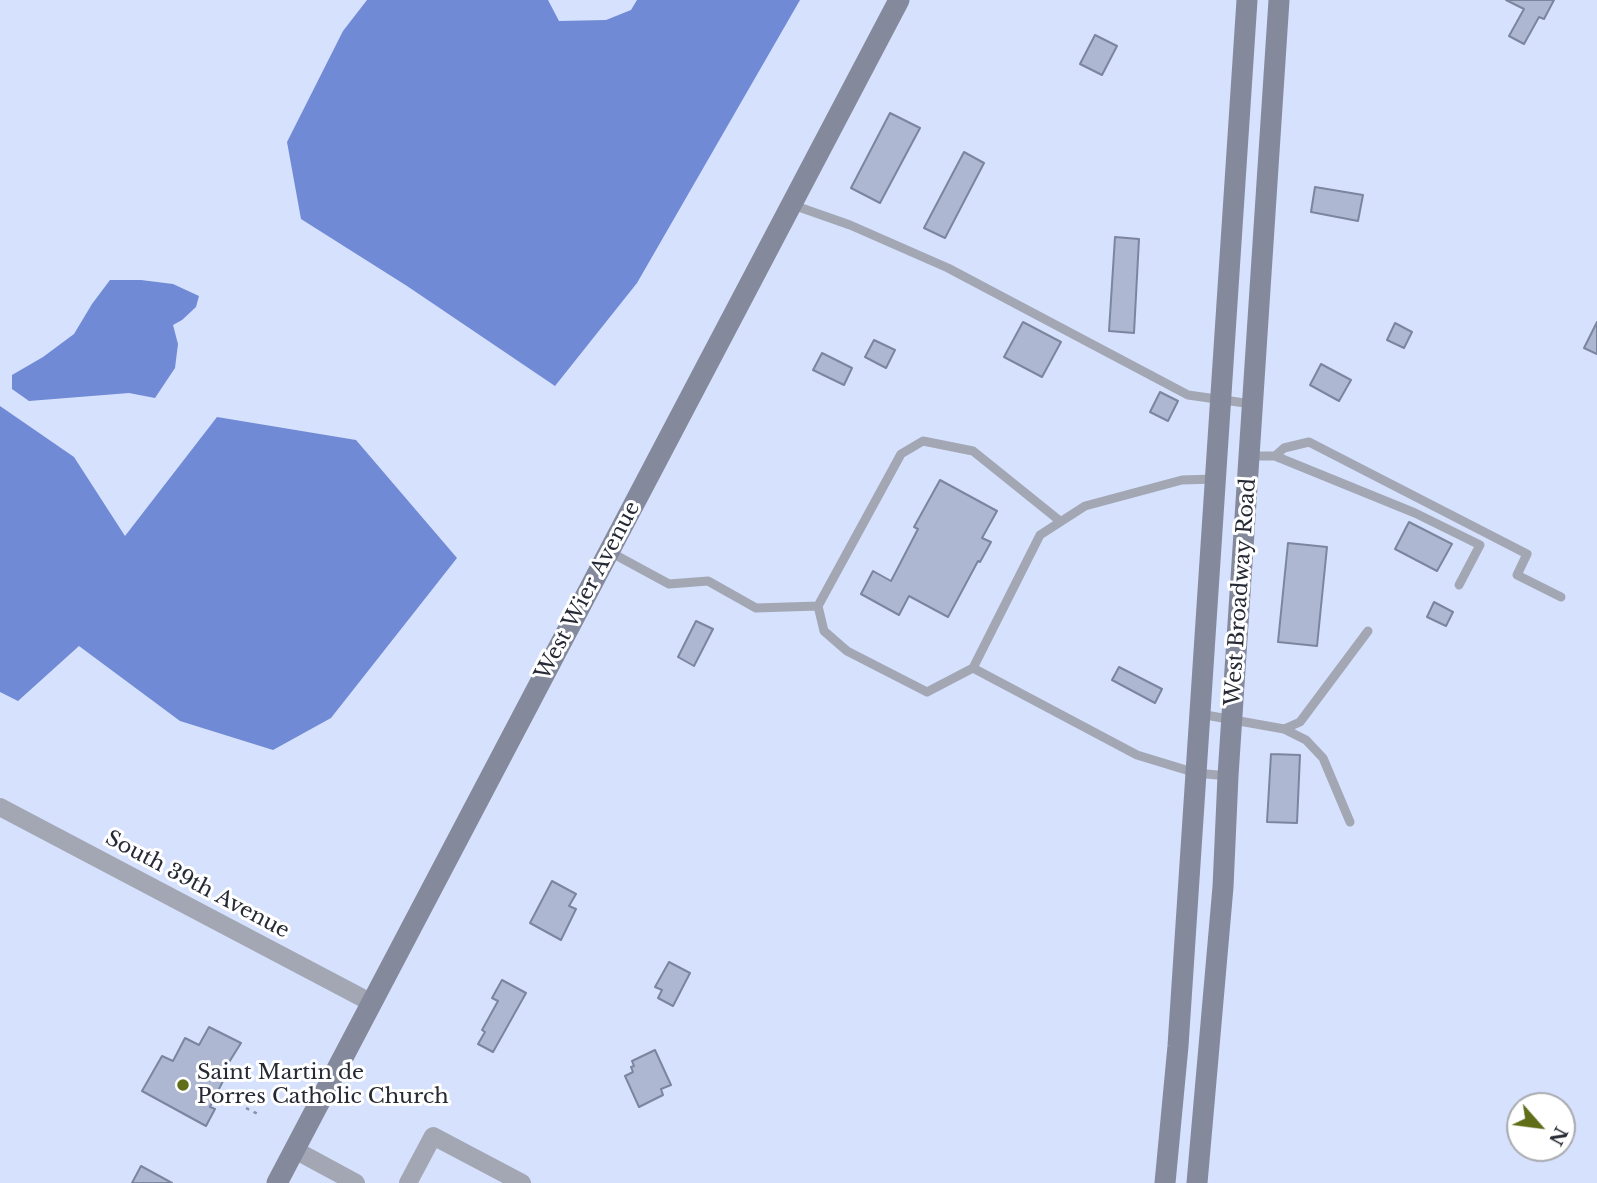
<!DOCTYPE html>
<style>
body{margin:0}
#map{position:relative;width:1597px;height:1183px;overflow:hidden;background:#d6e1fe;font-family:"Libre Baskerville",serif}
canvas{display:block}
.north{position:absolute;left:1506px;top:1092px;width:70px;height:70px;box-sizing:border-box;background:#fff;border:2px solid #a8aaae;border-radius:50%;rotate:118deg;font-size:19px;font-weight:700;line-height:28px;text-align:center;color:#262a35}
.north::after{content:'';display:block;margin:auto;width:24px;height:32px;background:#606e19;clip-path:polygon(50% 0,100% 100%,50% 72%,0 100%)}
</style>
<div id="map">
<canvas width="1597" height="1183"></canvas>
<div class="north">N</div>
</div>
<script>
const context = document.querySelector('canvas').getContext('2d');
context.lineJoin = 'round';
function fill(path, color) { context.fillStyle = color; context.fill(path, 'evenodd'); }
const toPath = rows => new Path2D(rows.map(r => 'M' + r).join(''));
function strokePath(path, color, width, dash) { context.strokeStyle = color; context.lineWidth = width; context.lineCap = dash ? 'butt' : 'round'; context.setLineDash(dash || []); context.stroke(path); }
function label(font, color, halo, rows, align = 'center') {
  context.font = font + ' "Libre Baskerville",serif'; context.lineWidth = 6; context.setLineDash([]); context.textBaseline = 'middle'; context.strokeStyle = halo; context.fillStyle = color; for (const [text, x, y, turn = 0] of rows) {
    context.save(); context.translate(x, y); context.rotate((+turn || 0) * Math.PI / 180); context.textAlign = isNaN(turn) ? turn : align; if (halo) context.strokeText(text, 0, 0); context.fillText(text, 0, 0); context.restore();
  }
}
const water = toPath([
 [367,0,548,0,559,21,606,20,631,10,637,0,800,0,637,283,555,386,407,286,301,219,287,142,343,31],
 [110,280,141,280,173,284,199,296,196,307,182,320,173,325,178,344,175,368,155,398,129,393,29,401,12,389,12,375,43,357,74,334,92,304],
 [0,406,74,457,125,536,217,417,356,440,457,558,331,718,273,750,180,721,79,646,18,701,0,692]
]);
const building = toPath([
 [1506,0,1554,0,1544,19,1539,17,1524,44,1509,36,1524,9,1506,0],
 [1095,35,1117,46,1102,75,1080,64,1095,35],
 [890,113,920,128,880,203,851,188,890,113],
 [964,152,984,163,945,238,924,228,964,152],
 [1315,187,1363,195,1358,221,1311,212,1315,187],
 [1115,237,1139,239,1134,333,1109,331,1115,237],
 [1023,322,1061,342,1042,377,1004,357,1023,322],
 [1597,322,1597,354,1584,348,1597,322],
 [1395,323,1412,332,1404,348,1387,340,1395,323],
 [874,340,895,350,886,368,865,357,874,340],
 [822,353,852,368,844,385,813,370,822,353],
 [1321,364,1351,380,1339,401,1310,385,1321,364],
 [1160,392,1178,401,1168,421,1150,412,1160,392],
 [940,480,997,511,982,538,991,542,980,562,978,561,948,617,909,596,899,615,861,594,873,571,891,581,918,529,914,527,940,480],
 [1409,522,1452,544,1437,571,1395,549,1409,522],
 [1288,543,1327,547,1317,646,1278,642,1288,543],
 [1434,602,1453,612,1446,626,1427,617,1434,602],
 [696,621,713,629,694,666,678,657,696,621],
 [1119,667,1162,689,1155,703,1112,680,1119,667],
 [1271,754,1300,755,1297,823,1267,822,1271,754],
 [552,881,576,894,569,906,576,909,561,940,530,923,552,881],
 [669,962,690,973,673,1006,658,998,662,990,655,987,669,962],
 [502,980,526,993,493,1052,478,1044,485,1032,482,1030,498,1001,492,998,502,980],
 [209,1027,241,1043,221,1075,225,1077,210,1107,215,1109,206,1126,142,1091,162,1056,173,1061,185,1038,199,1045,209,1027],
 [655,1050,671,1085,661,1089,663,1095,639,1107,625,1076,633,1072,631,1067,634,1066,632,1061,655,1050],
 [141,1166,172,1183,132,1183,141,1166]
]);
const path = toPath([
 [246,1108,260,1115]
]);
const lane = toPath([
 [793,205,850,225,948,268,1188,395,1252,404],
 [1250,456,1275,456,1284,448,1309,442,1527,554,1517,575,1561,597],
 [1275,456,1415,513,1480,545,1459,585],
 [1060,521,973,451,923,441,901,454,818,606,824,631,847,651,927,692,973,668,1040,535,1085,506,1182,480,1215,479],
 [610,552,669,584,708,581,756,608,818,606],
 [973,668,1137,755,1196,773,1228,776],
 [1200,714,1284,729,1306,740,1323,758,1350,822],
 [1284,729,1300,722,1368,631]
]);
const street = toPath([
 [0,807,372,1003],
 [295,1150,356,1183],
 [408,1183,433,1136,522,1183]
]);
const secondary = toPath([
 [277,1183,899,0],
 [1165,1183,1178,1046,1247,0],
 [1197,1183,1223,887,1228,776,1279,0]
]);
const markers = [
 [183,1085,7,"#606e19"]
];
const streetNames = [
 ["West Wier Avenue",588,591,-62],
 ["West Broadway Road",1241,592,-86],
 ["South 39th Avenue",197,885,28]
];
const poiNames = [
 ["Saint Martin de",197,1073],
 ["Porres Catholic Church",197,1097]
];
fill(water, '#708ad5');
fill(building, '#adb7d2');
strokePath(building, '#7b859e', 2);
strokePath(path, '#878fa4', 2.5, [3.5, 5]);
strokePath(lane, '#a2a7b3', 9);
strokePath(street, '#a2a7b3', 18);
strokePath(secondary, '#848a9c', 21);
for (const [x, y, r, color] of markers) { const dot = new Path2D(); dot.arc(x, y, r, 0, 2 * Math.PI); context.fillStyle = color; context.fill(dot); strokePath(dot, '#fff', 2.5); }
label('21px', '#262a35', '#fff', streetNames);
label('21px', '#262a35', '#fff', poiNames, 'left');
</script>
